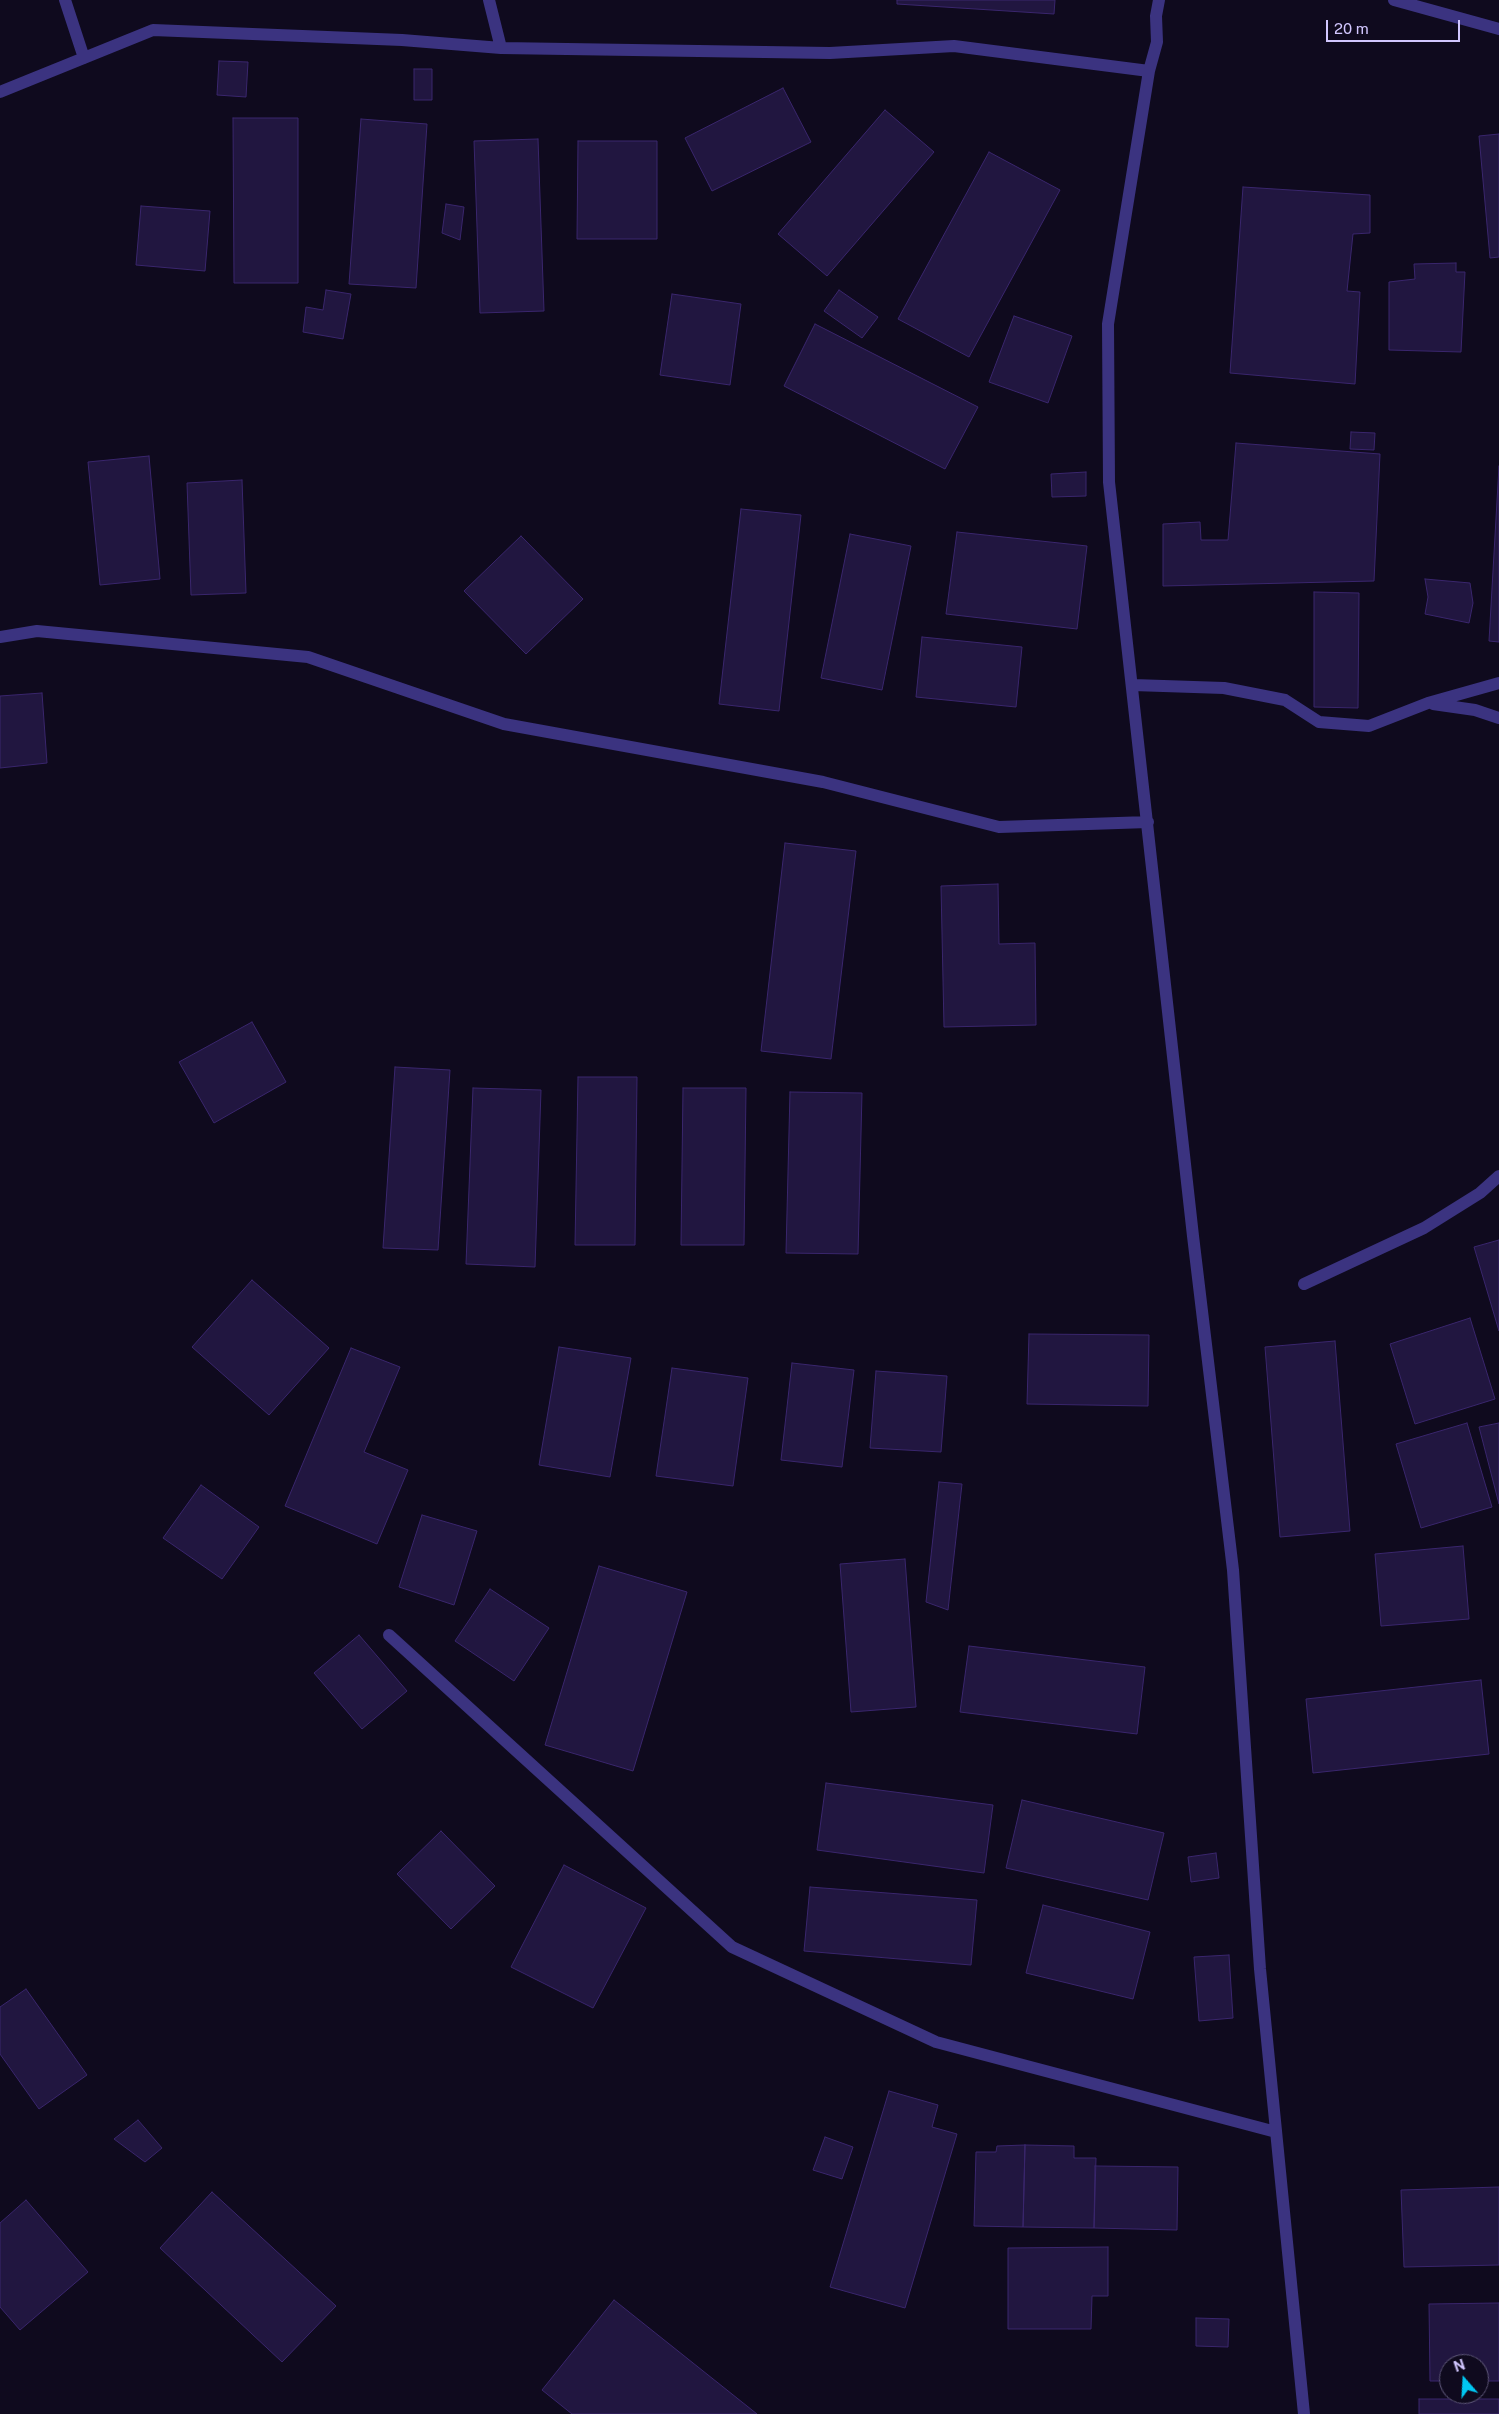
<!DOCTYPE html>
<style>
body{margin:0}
#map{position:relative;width:1499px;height:2414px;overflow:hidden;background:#0f0a1e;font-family:"Public Sans",sans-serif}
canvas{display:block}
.north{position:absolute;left:1439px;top:2354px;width:50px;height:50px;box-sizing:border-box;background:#0f0a1e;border:1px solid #5d5678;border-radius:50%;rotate:341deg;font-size:14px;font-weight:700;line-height:20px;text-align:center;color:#d2c7ff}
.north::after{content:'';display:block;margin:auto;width:18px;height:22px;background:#00c7f2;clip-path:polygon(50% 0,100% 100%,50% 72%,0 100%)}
.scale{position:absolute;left:1326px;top:20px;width:134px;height:22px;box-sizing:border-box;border:2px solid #d2c7ff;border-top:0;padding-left:6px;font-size:15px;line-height:18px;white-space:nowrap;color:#d2c7ff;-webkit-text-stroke:4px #0f0a1e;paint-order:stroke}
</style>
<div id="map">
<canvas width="1499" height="2414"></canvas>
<div class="north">N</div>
<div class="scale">20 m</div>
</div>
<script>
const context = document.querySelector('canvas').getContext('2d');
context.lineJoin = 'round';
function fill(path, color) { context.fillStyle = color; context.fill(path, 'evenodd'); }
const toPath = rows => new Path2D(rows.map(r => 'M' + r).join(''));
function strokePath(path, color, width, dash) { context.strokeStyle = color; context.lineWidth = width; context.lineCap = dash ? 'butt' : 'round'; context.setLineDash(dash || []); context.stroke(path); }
const building = toPath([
 [897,0,1055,0,1054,14,897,4,897,0],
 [219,61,248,62,246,97,217,95,219,61],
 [414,69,432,69,432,100,414,100,414,69],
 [783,88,811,142,712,191,685,138,783,88],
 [885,110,934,152,827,276,778,234,885,110],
 [233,118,298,118,298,283,234,283,233,118],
 [361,119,427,124,416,288,349,284,361,119],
 [1499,134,1499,257,1490,258,1479,136,1499,134],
 [538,139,544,311,480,313,474,141,538,139],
 [578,141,657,141,657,239,577,239,578,141],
 [989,152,1060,190,969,357,898,319,989,152],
 [1243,187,1370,195,1370,233,1353,234,1347,291,1360,292,1355,384,1230,373,1243,187],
 [446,204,464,207,460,240,442,233,446,204],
 [141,206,210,211,205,271,136,265,141,206],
 [1456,263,1456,272,1465,272,1461,352,1389,350,1389,282,1415,279,1414,264,1456,263],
 [326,290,351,294,343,339,303,332,306,307,323,310,326,290],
 [839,290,878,317,862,338,824,311,839,290],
 [672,294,741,304,730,385,660,375,672,294],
 [1014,316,1072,336,1048,403,989,382,1014,316],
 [815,324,978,407,945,469,784,386,815,324],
 [1351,432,1375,433,1374,450,1350,449,1351,432],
 [1236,443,1380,454,1374,581,1163,586,1163,524,1200,522,1201,540,1228,540,1236,443],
 [149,456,160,579,100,585,88,462,149,456],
 [1499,466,1499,642,1489,641,1499,466],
 [1086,472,1086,496,1052,497,1051,474,1086,472],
 [242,480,246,593,191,595,187,483,242,480],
 [741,509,801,515,779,711,719,704,741,509],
 [957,532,1087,546,1077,629,946,614,957,532],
 [850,534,911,546,882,690,821,678,850,534],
 [521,536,583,599,526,654,464,591,521,536],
 [1425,579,1470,583,1473,603,1469,623,1425,614,1428,597,1425,579],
 [1314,592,1359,593,1358,708,1314,707,1314,592],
 [922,637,1022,647,1016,707,916,697,922,637],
 [42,693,47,763,0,768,0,696,42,693],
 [785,843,856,851,831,1059,761,1051,785,843],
 [998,884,999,944,1035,943,1036,1025,944,1027,941,886,998,884],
 [252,1022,286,1082,214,1123,179,1062,252,1022],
 [395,1067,450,1070,438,1250,383,1248,395,1067],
 [578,1077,637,1077,635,1245,575,1245,578,1077],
 [473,1088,541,1090,535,1267,466,1264,473,1088],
 [683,1088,746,1088,744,1245,681,1245,683,1088],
 [790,1092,862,1093,858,1254,786,1253,790,1092],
 [1499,1240,1499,1331,1474,1247,1499,1240],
 [252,1280,329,1348,269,1415,192,1347,252,1280],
 [1470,1318,1495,1399,1415,1424,1390,1344,1470,1318],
 [1029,1334,1149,1335,1148,1406,1027,1404,1029,1334],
 [1335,1341,1350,1531,1280,1537,1265,1347,1335,1341],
 [559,1347,631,1358,610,1477,539,1465,559,1347],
 [351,1348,400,1367,364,1452,408,1470,377,1544,285,1506,351,1348],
 [792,1363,854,1370,842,1467,781,1460,792,1363],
 [672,1368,748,1378,733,1486,656,1476,672,1368],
 [876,1371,947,1376,941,1452,870,1448,876,1371],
 [1467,1423,1492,1507,1421,1528,1396,1444,1467,1423],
 [1499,1423,1499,1504,1479,1427,1499,1423],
 [939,1482,962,1484,948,1610,926,1602,939,1482],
 [201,1485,259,1527,222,1579,163,1538,201,1485],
 [422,1515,477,1531,454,1605,399,1587,422,1515],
 [1463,1546,1469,1619,1381,1626,1375,1554,1463,1546],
 [905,1559,916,1707,851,1712,840,1564,905,1559],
 [599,1566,687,1592,633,1771,545,1745,599,1566],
 [490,1589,549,1628,514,1681,455,1641,490,1589],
 [359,1635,407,1691,362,1729,314,1673,359,1635],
 [969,1646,1145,1667,1137,1734,960,1712,969,1646],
 [1481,1680,1489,1754,1313,1773,1306,1699,1481,1680],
 [826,1783,993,1805,984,1873,817,1850,826,1783],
 [1022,1800,1164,1833,1148,1900,1006,1868,1022,1800],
 [441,1831,495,1886,451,1929,397,1874,441,1831],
 [1216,1853,1219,1878,1191,1882,1188,1857,1216,1853],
 [564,1865,646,1908,593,2008,511,1967,564,1865],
 [810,1887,977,1900,971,1965,804,1951,810,1887],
 [1043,1905,1150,1932,1133,1999,1026,1973,1043,1905],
 [1229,1955,1233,2018,1199,2021,1194,1957,1229,1955],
 [26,1989,87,2075,39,2109,0,2054,0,2007,26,1989],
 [889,2091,938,2105,932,2127,957,2134,905,2308,830,2287,889,2091],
 [138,2120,162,2148,145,2162,114,2139,138,2120],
 [825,2137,853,2147,842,2179,813,2170,825,2137],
 [1025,2145,1074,2146,1074,2158,1096,2158,1094,2228,1023,2227,1025,2145],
 [1025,2145,1023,2227,974,2226,976,2152,996,2152,997,2146,1025,2145],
 [1095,2166,1178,2167,1177,2230,1094,2228,1095,2166],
 [1499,2187,1499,2265,1404,2267,1401,2190,1499,2187],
 [212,2192,336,2306,282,2362,160,2248,212,2192],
 [26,2200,88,2272,20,2330,0,2307,0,2223,26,2200],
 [1108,2247,1108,2296,1092,2296,1091,2329,1008,2329,1008,2248,1108,2247],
 [614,2300,757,2414,572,2414,542,2390,614,2300],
 [1499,2303,1499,2381,1479,2381,1479,2364,1449,2364,1449,2381,1430,2381,1429,2304,1499,2303],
 [1196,2318,1229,2319,1228,2347,1196,2346,1196,2318],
 [1419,2399,1499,2399,1499,2414,1419,2414,1419,2399]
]);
const minor = toPath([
 [65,0,84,58],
 [1159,0,1156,16,1157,42,1149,71,1108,324,1109,482,1193,1236,1233,1570,1260,1969,1304,2414],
 [1394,0,1499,29],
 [501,48,830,53,954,46,1149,71],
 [0,92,153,30,402,40,501,48,489,0],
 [0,637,37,631,308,657,504,724,823,782,999,827,1148,822],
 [1133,685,1224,688,1285,700,1319,722,1369,726,1428,703,1499,683],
 [1433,704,1475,710,1499,718],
 [1304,1284,1424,1228,1480,1193,1499,1176],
 [389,1635,732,1947,936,2042,1276,2132]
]);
fill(building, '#211640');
strokePath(building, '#3a266d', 1);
strokePath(minor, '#3b3380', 12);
</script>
